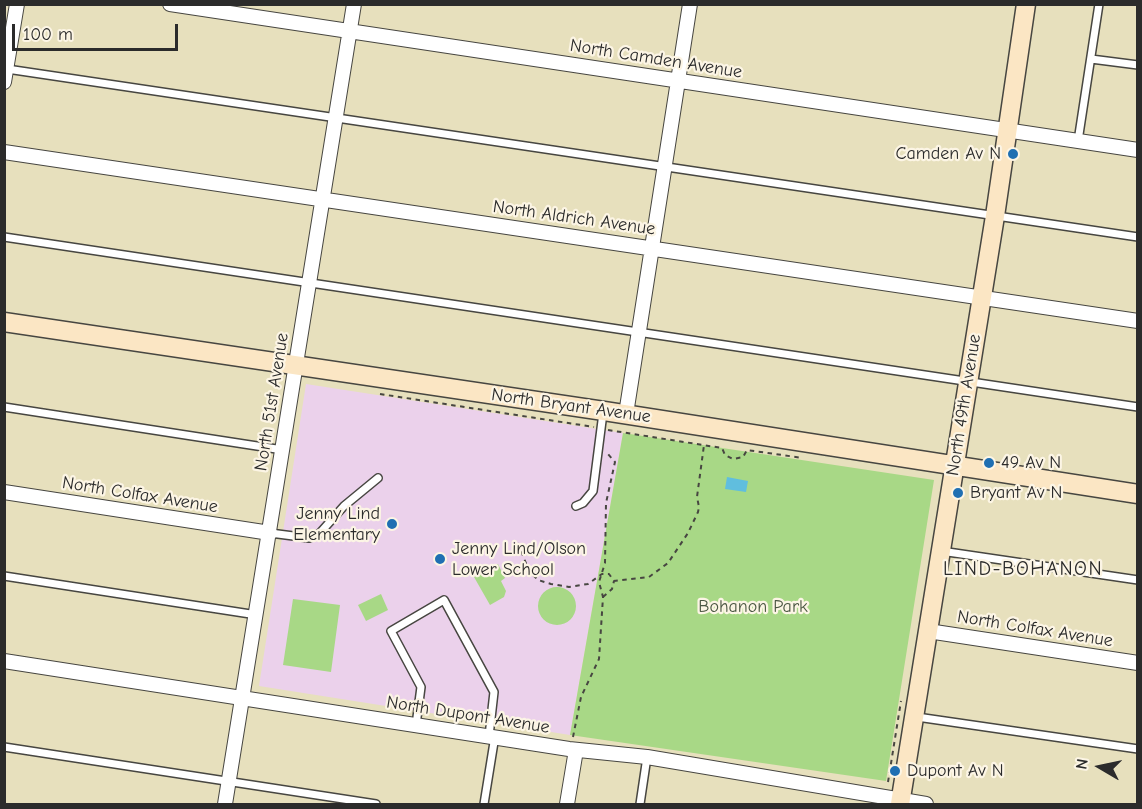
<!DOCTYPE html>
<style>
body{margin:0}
#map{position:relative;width:1142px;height:809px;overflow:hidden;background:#e7e0bd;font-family:"Comic Neue",sans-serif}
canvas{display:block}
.frame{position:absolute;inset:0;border:6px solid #2b2b2b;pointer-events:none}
.north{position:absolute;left:1070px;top:737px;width:60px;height:60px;-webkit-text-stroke:4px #fcf5e5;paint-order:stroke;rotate:279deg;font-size:16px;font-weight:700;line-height:24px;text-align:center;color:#2b2b2b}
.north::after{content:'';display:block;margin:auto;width:21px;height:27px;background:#2b2b2b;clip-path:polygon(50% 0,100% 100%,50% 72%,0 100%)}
.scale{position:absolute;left:12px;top:24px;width:166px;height:27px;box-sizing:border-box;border:3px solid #2b2b2b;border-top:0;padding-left:8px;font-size:18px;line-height:21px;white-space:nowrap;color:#2b2b2b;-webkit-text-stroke:4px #fcf5e5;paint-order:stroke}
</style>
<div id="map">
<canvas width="1142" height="809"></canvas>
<div class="frame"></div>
<div class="north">N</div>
<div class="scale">100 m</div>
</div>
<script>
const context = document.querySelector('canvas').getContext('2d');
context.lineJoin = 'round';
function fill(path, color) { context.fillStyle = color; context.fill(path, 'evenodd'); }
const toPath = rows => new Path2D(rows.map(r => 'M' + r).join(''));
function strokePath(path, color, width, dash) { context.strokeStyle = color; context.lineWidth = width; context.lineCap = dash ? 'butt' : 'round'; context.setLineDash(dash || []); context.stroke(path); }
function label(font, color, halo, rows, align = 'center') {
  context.font = font + ' "Comic Neue",sans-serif'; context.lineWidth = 4.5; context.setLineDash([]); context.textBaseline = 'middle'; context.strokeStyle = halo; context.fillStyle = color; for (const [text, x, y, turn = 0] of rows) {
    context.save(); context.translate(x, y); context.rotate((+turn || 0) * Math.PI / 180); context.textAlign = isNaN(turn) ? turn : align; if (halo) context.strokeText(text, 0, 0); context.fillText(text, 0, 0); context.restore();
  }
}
const built = toPath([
 [306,384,623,433,570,735,259,686]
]);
const green = toPath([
 [623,433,934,480,886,781,570,735],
 [498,564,505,578,501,581,506,591,504,597,490,605,474,577],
 '538 606a19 19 0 1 1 38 0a19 19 0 1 1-38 0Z',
 [381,594,388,610,366,621,358,605],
 [293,599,340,605,331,672,283,665]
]);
const water = toPath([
 [727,477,748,481,746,492,725,489]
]);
const path = toPath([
 [380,394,594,427],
 [608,430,722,448,725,455,733,459,743,457,747,450,803,458],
 [518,543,529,571,538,580,551,584,569,587,588,584,602,574,609,574,614,581,649,577,668,563,688,533,698,512,699,507,697,497,704,445],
 [603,597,612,589,614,581],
 [573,737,581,697,599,659,603,597,599,582,605,563,606,503,615,462,607,453],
 [888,782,901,701]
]);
const lane = toPath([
 [1091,59,1138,65],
 [7,69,1138,237],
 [1078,141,1099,4],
 [4,237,1138,407],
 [4,407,283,450],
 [576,506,583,503,593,491,603,413],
 [270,533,309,538,319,534,344,506,378,478],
 [941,551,1138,580],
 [4,576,257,615],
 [917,717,1138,749],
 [416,725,421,687,391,631,444,600,494,692,489,736],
 [4,747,376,804],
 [484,804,495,736],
 [640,804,647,757]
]);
const street = toPath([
 [170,4,1138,150],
 [4,82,17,4],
 [4,152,1138,321],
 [626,414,690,4],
 [4,492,270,533],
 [928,631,1138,663],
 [4,661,569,749,647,757,926,804],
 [225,804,354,4],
 [567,804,576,750]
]);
const secondary = toPath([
 [4,322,604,411,1138,494],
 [900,804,995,216,1026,4]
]);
const markers = [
 [1013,154,6,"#1f6fb2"],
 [989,463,6,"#1f6fb2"],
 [958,493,6,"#1f6fb2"],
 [392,524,6,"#1f6fb2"],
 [440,559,6,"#1f6fb2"],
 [895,771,6,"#1f6fb2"]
];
const streetNames = [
 ["North Camden Avenue",656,59,9],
 ["North Aldrich Avenue",574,218,8],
 ["North 51st Avenue",272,402,-81],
 ["North 49th Avenue",964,405,-81],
 ["North Bryant Avenue",571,406,8],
 ["North Colfax Avenue",140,495,9],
 ["North Colfax Avenue",1035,629,9],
 ["North Dupont Avenue",468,715,9]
];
const poiNames = [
 ["Camden Av N",1001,154,"right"],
 ["49 Av N",1001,463],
 ["Bryant Av N",970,493],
 ["Jenny Lind",380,514,"right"],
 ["Elementary",380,535,"right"],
 ["Jenny Lind/Olson",452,549],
 ["Lower School",452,570],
 ["Dupont Av N",907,771]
];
const parkNames = [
 ["Bohanon Park",753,607]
];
const neighbourhoodNames = [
 ["LIND-BOHANON",1023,569]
];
fill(built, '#ebd1eb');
fill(green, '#a8d886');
fill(water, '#60bede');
strokePath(lane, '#474641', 10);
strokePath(street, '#474641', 16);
strokePath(secondary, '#474641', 21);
strokePath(path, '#474641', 2, [4.5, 4.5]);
strokePath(lane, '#fff', 7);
strokePath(street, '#fff', 14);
strokePath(secondary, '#fbe6c4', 18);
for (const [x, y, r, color] of markers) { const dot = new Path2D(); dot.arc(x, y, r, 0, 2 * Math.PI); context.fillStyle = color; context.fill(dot); strokePath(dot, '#fcf5e5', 2); }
label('18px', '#2b2b2b', '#fcf5e5', streetNames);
label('18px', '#2b2b2b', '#fcf5e5', poiNames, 'left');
label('18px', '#4a5642', '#fcf5e5', parkNames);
context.letterSpacing = '1.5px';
label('20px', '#2b2b2b', '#fcf5e5', neighbourhoodNames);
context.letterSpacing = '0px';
</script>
